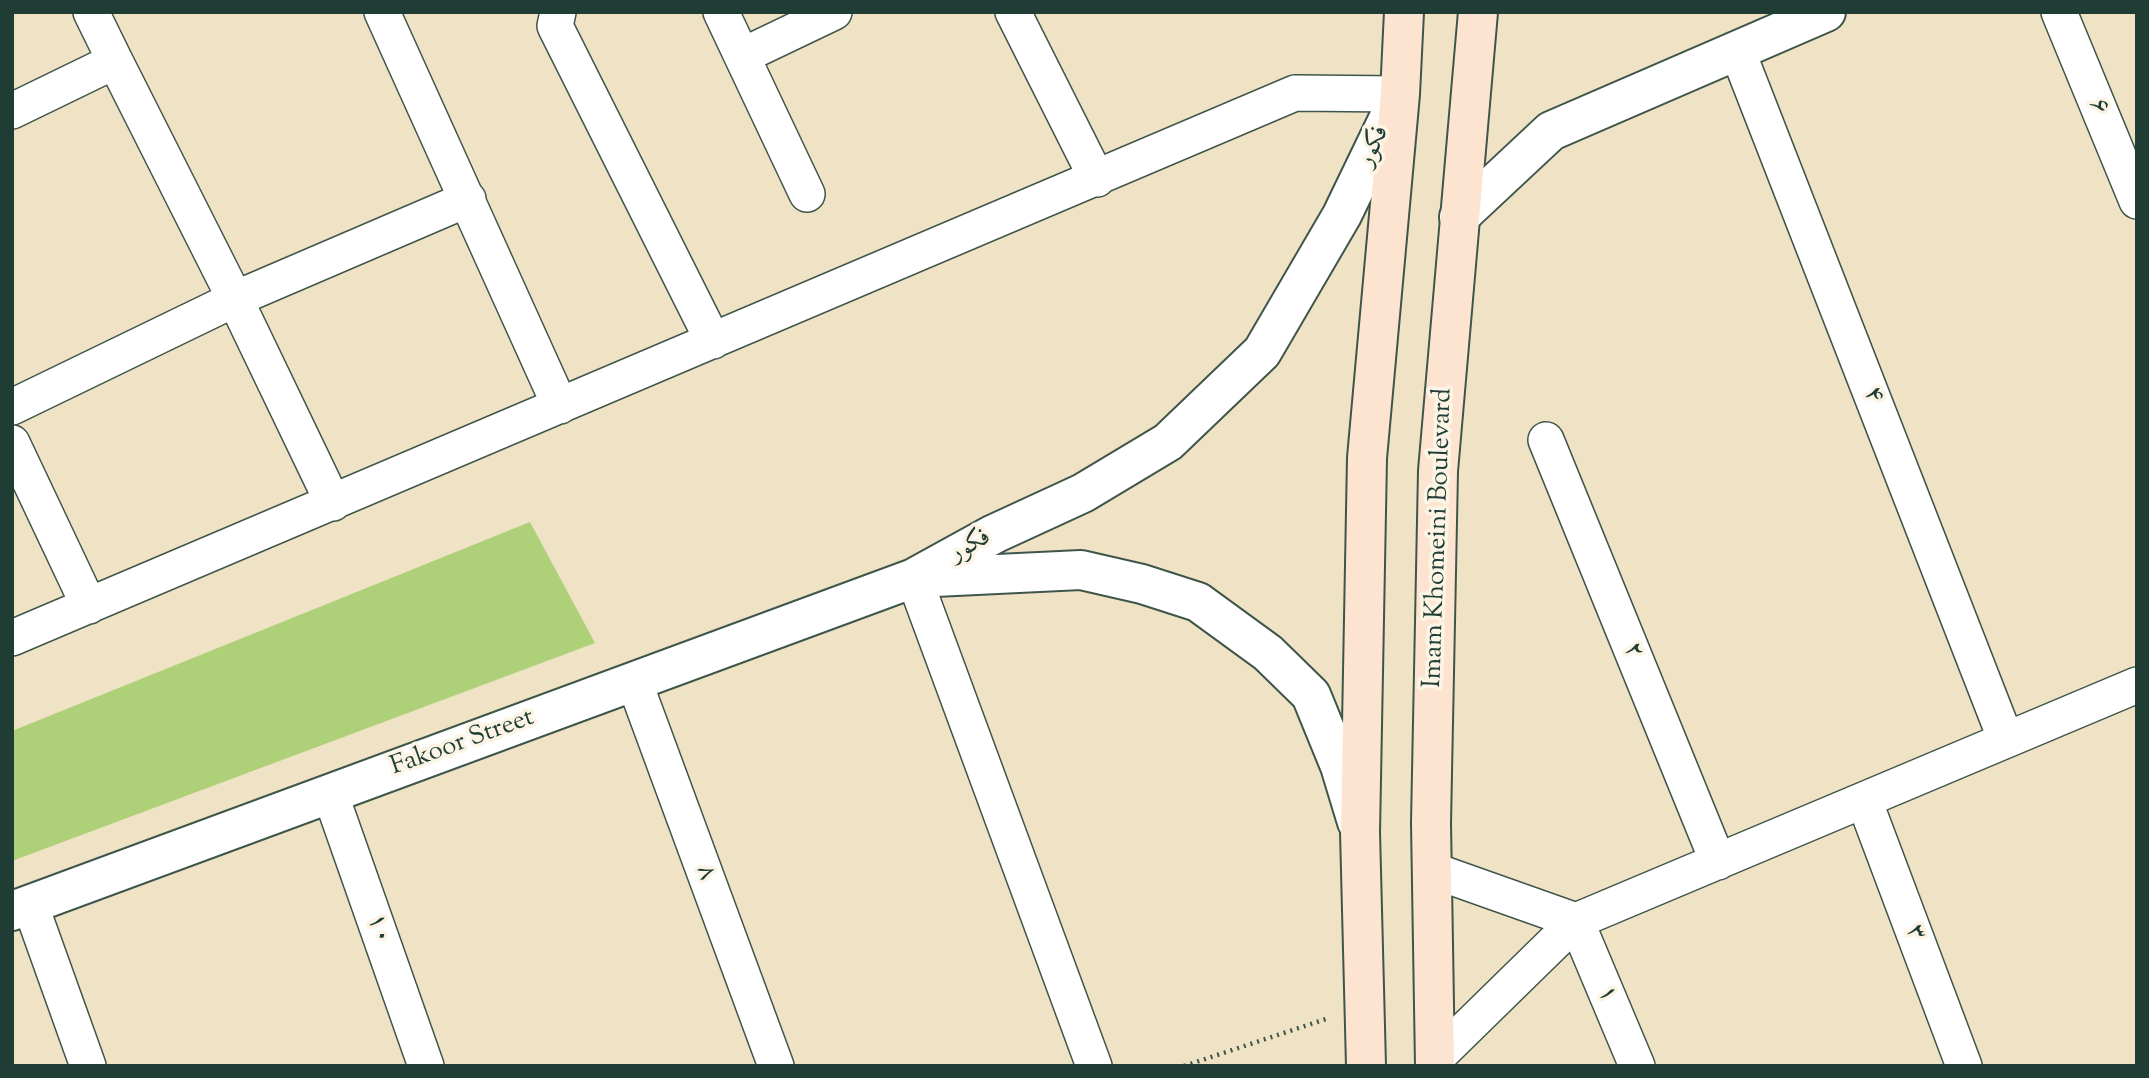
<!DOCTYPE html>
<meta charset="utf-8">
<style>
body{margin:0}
#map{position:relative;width:2149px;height:1078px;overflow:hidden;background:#f0e3c5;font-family:"Sorts Mill Goudy",serif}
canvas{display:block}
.frame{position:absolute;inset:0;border:14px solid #1f3d34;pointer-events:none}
</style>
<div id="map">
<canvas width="2149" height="1078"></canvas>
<div class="frame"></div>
</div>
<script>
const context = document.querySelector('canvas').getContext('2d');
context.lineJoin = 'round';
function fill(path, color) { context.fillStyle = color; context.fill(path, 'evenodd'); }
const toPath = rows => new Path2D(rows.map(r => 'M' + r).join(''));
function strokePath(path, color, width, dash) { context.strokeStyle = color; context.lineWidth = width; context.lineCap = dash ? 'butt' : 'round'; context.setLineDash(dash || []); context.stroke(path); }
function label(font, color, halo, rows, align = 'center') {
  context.font = font + ' "Sorts Mill Goudy",Amiri,serif'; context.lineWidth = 7; context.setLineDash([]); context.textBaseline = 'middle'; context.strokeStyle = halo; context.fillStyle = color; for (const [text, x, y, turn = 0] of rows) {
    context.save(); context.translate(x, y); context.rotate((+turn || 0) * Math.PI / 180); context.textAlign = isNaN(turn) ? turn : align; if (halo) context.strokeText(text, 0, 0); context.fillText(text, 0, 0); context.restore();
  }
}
const green = toPath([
 [530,522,595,643,12,861,12,731]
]);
const path = toPath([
 [1184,1066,1329,1018]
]);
const minor = toPath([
 [382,12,560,406],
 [558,12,555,26,713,341],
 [721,12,807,194],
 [1013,12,1097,179],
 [2059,12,2137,201],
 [1737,50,2006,740],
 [742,56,834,12],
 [115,61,235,299,333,503],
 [12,111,115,61,91,12],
 [12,407,235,299,468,199],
 [1546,440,1718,862],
 [12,443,89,606],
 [914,578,1094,1066],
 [12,638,1295,93,1400,94],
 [634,681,776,1066],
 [330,793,426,1066],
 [1864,800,1964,1066],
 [1432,870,1576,921,1435,1059],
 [30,904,88,1066],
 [1637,1066,1576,921,2137,685]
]);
const tertiary = toPath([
 [1459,217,1551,131,1826,12],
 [1357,822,1340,766,1311,695,1268,653,1198,602,1142,584,1081,570,914,578,994,534,1083,493,1168,442,1262,352,1342,215,1398,99],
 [12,911,914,578]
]);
const secondary = toPath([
 [1366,1066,1360,832,1367,458,1400,94,1404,12],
 [1435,1066,1431,823,1438,471,1478,12]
]);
const streetNames = [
 ["۶",2098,107,68],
 ["فکور",1375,147,-64],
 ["۴",1872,395,69],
 ["Imam Khomeini Boulevard",1440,538,-88],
 ["فکور",971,547,-28],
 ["۲",1632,651,68],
 ["Fakoor Street",463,744,-20],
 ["۸",705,873,70],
 ["۱۰",378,929,71],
 ["۳",1914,933,69],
 ["۱",1606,994,67]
];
fill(green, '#add078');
strokePath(minor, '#3e564a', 38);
strokePath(tertiary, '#3e564a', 42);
strokePath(secondary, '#3e564a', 42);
strokePath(path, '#3e564a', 4.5, [2, 5]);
strokePath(minor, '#fff', 35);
strokePath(tertiary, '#fff', 38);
strokePath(secondary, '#fde4d1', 38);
label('26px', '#1f3d34', '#fcf5e5', streetNames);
</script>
